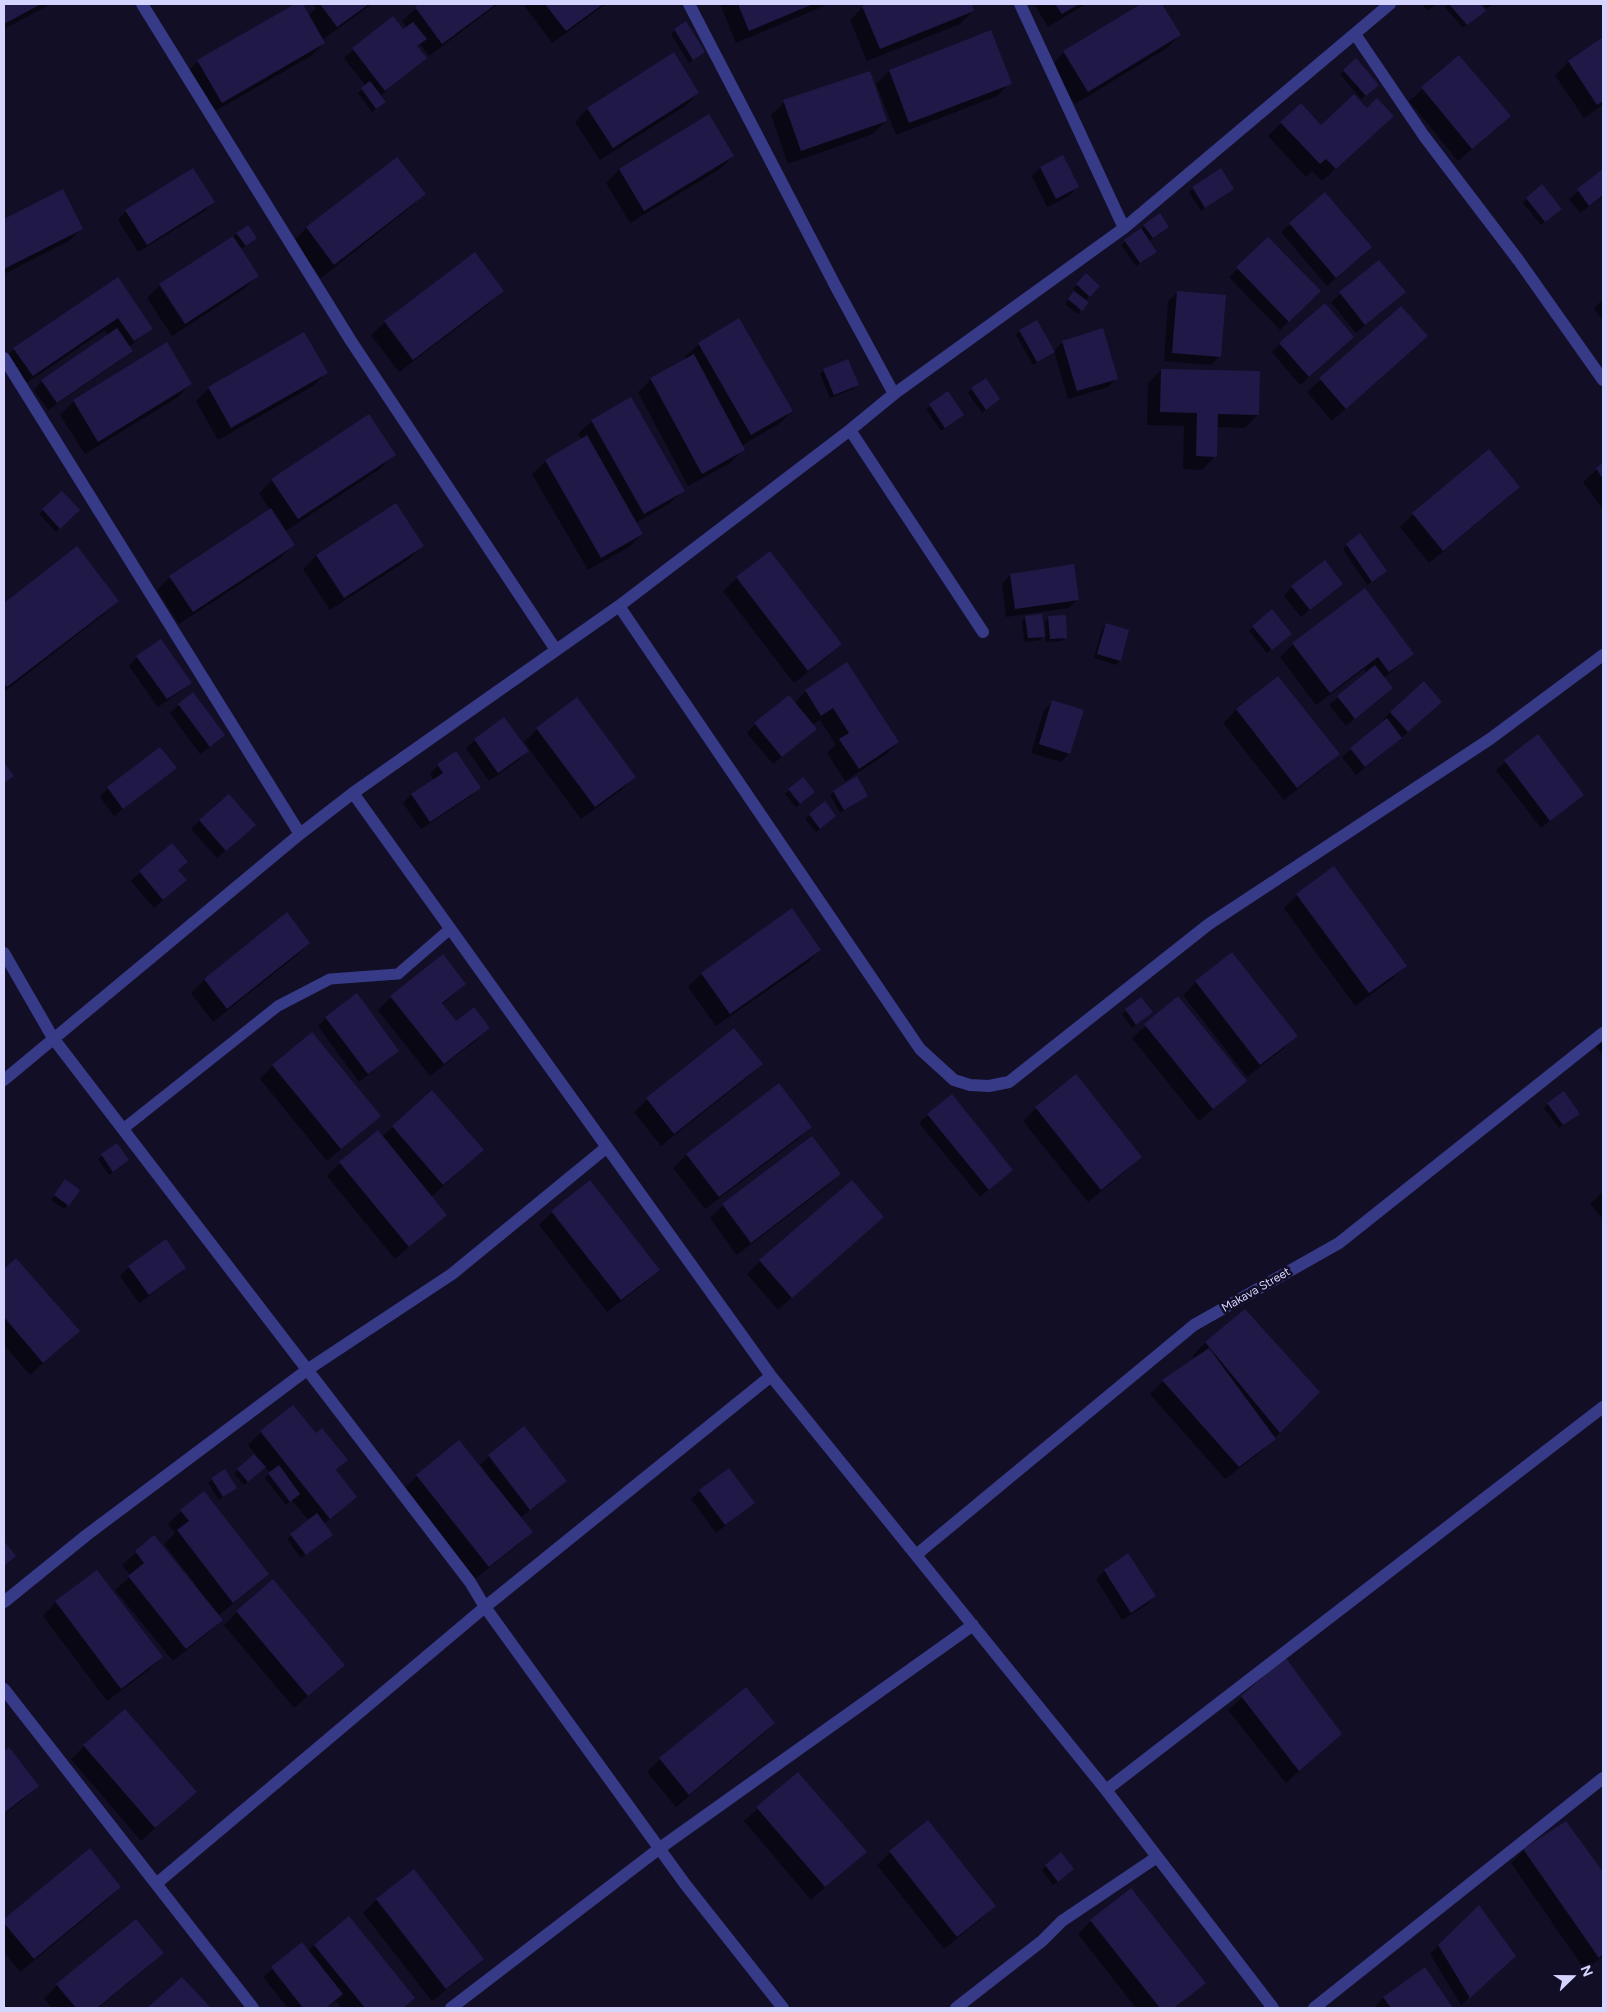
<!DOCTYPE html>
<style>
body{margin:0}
#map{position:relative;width:1607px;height:2012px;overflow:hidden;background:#110e26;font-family:Figtree,sans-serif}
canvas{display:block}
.frame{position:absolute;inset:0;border:5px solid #d5d4ff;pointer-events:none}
.north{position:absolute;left:1547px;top:1952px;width:50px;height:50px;-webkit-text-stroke:4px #110e26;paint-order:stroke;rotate:68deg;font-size:14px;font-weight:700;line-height:20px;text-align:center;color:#d5d4ff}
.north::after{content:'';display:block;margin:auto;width:18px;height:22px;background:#d5d4ff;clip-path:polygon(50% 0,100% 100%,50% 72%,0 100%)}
</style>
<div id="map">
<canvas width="1607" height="2012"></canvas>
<div class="frame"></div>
<div class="north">N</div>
</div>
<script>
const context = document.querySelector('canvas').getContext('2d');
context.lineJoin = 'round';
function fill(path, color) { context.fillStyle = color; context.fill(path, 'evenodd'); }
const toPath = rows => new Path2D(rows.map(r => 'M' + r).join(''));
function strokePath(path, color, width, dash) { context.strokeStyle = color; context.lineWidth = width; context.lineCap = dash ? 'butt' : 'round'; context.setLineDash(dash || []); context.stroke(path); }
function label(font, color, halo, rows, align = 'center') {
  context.font = font + ' Figtree,sans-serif'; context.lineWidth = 5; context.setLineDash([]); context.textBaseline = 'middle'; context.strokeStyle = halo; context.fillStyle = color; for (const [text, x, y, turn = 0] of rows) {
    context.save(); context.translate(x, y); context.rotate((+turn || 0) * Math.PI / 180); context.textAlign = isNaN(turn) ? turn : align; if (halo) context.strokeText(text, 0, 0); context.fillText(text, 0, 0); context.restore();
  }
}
const shadow = toPath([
 [4,4,51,4,4,29],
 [297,4,301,4,308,16,316,8,312,4,372,4,322,40,324,43,311,56,208,115,185,74,198,61],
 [421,4,498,4,429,56,420,44,417,47,425,58,380,96,380,106,372,112,358,93,366,86,344,58,392,18,403,31,407,28,402,21],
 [523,4,606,4,552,43],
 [720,4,829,4,736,43],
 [872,4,970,4,973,11,960,24,867,61,850,20,863,7],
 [1034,4,1086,4,1048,27],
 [1143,4,1161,4,1180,35,1167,48,1075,104,1051,66,1064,52],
 [1422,4,1436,4,1427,11],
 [1448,4,1479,4,1484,11,1463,28,1445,7],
 [1482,4,1493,4,1487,9],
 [675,30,704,52,689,63,671,34],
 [990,32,1010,83,997,96,896,135,876,84,889,71],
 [1603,39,1603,105,1584,118,1555,75,1568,62],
 [1459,57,1509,116,1458,161,1409,101],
 [1344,70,1373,89,1361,99,1340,74],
 [698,93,685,106,600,160,575,122,588,108],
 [784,102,886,121,873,134,788,164,771,115],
 [1367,110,1379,129,1322,181,1312,171,1306,177,1268,136,1281,123,1321,127],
 [708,116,733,156,720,169,630,223,606,183,619,170],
 [1062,157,1077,187,1069,196,1047,207,1032,176,1040,168],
 [397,159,424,194,411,207,321,278,293,241,306,228],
 [1603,171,1603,196,1580,213,1569,199],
 [1193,188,1233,189,1201,211,1189,192],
 [62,190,82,228,69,241,4,274,4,220],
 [1324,194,1371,247,1327,286,1281,232],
 [1527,199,1556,212,1541,225,1523,203],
 [213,202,205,211,138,252,118,220,126,211],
 [1144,226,1168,227,1148,242,1151,256,1136,266,1121,245],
 [237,234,256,238,240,250,257,276,244,289,172,336,147,298,160,285],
 [1268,239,1319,291,1280,330,1229,277],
 [475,254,502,291,489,304,399,372,371,335,385,322],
 [1379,262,1404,292,1356,333,1331,302],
 [1086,275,1089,296,1078,314,1065,304,1075,291,1073,289],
 [117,279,151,328,129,347,131,350,122,359,48,410,34,390,42,381,109,336,105,330,19,388,4,359,14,349],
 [1177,293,1220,356,1211,365,1164,361,1168,301],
 [1603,299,1603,321,1594,308],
 [1401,308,1427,336,1332,421,1307,392],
 [739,320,792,411,779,424,741,446,743,450,730,463,688,486,638,392,651,379,687,360,685,357,699,344],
 [1020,331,1053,351,1063,342,1116,378,1108,387,1068,399,1054,351,1033,365,1016,335],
 [166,344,191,383,178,397,85,454,60,415,74,401],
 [1280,344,1344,346,1300,385,1272,352],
 [847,361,857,385,853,389,830,398,820,374,824,370],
 [1161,370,1258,414,1245,428,1216,427,1215,456,1202,470,1183,469,1184,426,1147,425,1148,383],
 [327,372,313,386,218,440,196,401,209,388],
 [972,389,999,399,982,413,968,393],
 [948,393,963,415,941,431,926,409],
 [631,399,684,490,670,503,636,523,642,534,629,547,588,570,532,474,546,461,582,440,578,434,592,421],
 [394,454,381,468,284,532,293,545,280,558,179,624,157,590,170,577,270,510,259,493,272,480],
 [1603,464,1603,510,1583,482],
 [1518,487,1505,500,1429,563,1400,527,1413,514],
 [62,493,78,510,56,532,39,514],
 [395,504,422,546,409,559,330,610,303,569,316,556],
 [1360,535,1381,575,1367,585,1343,549],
 [77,548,117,601,104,614,4,692,4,604],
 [770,552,840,644,827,657,794,683,723,591,737,578],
 [1010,575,1078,599,1069,608,1006,617,1002,584],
 [1341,584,1301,617,1284,596,1292,587],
 [1365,590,1412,654,1384,678,1391,688,1346,726,1329,705,1367,673,1364,669,1316,705,1280,657,1293,644],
 [1026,617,1044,636,1040,640,1024,642,1022,621],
 [1049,617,1066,637,1062,641,1046,642,1045,621],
 [1106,625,1128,631,1120,661,1116,665,1094,658,1102,629],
 [1253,627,1286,638,1267,653,1249,631],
 [137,657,190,683,181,691,158,707,129,666],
 [1278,677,1338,754,1325,767,1284,800,1223,723,1236,710],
 [806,691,898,742,885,755,845,781,827,753,836,745,820,720,812,725,815,729,807,737,773,764,747,733,755,724,794,703],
 [1053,702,1069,753,1061,762,1031,753,1044,710],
 [179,705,215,743,200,754,170,713],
 [1432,711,1392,746,1356,775,1342,757,1383,722,1382,721,1390,712],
 [537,729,634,777,621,790,581,819,524,742],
 [1538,736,1582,794,1541,828,1496,770],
 [475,740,527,751,519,760,489,781,466,748],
 [438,765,479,788,471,796,421,829,403,803,411,795,434,780,430,774],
 [175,768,114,816,100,797,108,788],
 [789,790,810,796,796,807,785,794],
 [833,792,866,796,840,813,830,795],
 [824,803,831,820,816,832,805,819],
 [200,820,245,833,217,858,191,829],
 [172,845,177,871,176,889,154,908,131,881],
 [1297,895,1405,966,1392,979,1355,1006,1284,908],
 [791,910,820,950,807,963,716,1026,688,987,701,974],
 [287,914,309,943,296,956,213,1022,191,993,204,980],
 [1196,982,1296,1035,1283,1049,1247,1077,1183,995],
 [465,984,442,1005,456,1022,488,1028,475,1041,430,1076,378,1010,391,997],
 [1141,998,1147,1016,1132,1028,1122,1014],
 [1178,998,1245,1081,1199,1121,1132,1038],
 [326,1018,398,1051,359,1082,318,1026],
 [1603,1039,1603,1055,1596,1046],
 [761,1064,748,1077,661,1146,634,1112,647,1099],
 [273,1065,379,1116,327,1161,260,1079],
 [779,1085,810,1127,797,1140,705,1209,673,1168,686,1155],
 [432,1091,483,1150,431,1197,446,1215,395,1259,327,1176,340,1163,382,1137],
 [1548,1104,1574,1117,1559,1128,1544,1108],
 [1036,1108,1140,1157,1127,1170,1088,1202,1023,1121],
 [928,1115,1002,1178,980,1197,919,1123],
 [812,1137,840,1174,826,1187,737,1255,710,1218,723,1205],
 [117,1145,124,1164,109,1175,98,1159],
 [65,1181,68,1205,64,1209,51,1200],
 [1603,1191,1603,1219,1590,1204],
 [552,1212,658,1270,645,1283,607,1312,539,1225],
 [883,1217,778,1310,747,1274,760,1261],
 [16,1259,78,1331,30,1375,4,1345,4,1270],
 [129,1267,184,1268,176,1276,139,1303,120,1276],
 [1245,1310,1319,1392,1261,1452,1225,1479,1150,1394,1163,1381,1195,1359,1192,1356,1205,1343],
 [261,1432,315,1435,347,1460,336,1471,356,1496,324,1524,328,1539,301,1558,287,1539,309,1521,292,1500,286,1505,265,1478,270,1473,265,1466,244,1485,234,1474,255,1454,248,1445],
 [459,1442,482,1471,484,1469,480,1465,489,1456,565,1481,520,1518,531,1532,518,1545,475,1579,404,1489,417,1476],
 [212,1479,236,1488,219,1500,208,1483],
 [700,1491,753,1503,716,1533,691,1499],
 [181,1511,267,1573,254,1586,218,1616,221,1620,208,1633,173,1661,115,1590,131,1576,122,1565,154,1537,194,1587,196,1585,164,1544,175,1533,168,1524],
 [1104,1571,1155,1596,1146,1605,1122,1620,1096,1579],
 [56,1602,162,1657,149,1670,107,1701,43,1616],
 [237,1612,343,1665,294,1708,224,1625],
 [1285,1659,1340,1734,1286,1783,1228,1710],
 [746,1689,774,1723,761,1736,676,1807,647,1772,660,1759],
 [84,1746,195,1792,141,1841,71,1759],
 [9,1749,37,1786,24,1799,4,1814,4,1753],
 [798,1773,865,1851,811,1900,744,1821],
 [1566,1823,1603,1874,1603,1956,1585,1970,1511,1863,1524,1850],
 [89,1850,120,1887,107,1900,20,1972,4,1952,4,1920],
 [890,1852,994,1906,981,1919,944,1949,877,1865],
 [1046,1866,1069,1873,1053,1885,1042,1870],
 [413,1871,482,1959,469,1972,432,2001,363,1913,376,1900],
 [1131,1889,1204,1983,1175,2008,1136,2008,1078,1934,1091,1921],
 [1479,1907,1506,1964,1461,2005,1430,1954],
 [302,1944,308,1952,314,1945,414,1998,403,2008,342,2008,336,2001,326,2008,288,2008,263,1977],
 [162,1953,149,1966,98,2008,52,2008,44,1998,57,1985],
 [1425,1969,1452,2008,1377,2008,1375,2006,1384,1997],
 [182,1978,209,2008,149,2008]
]);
const building = toPath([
 [4,4,41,4,4,24],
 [295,4,303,4,325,43,222,103,197,60],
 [320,4,369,4,337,27],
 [419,4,496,4,442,44,415,7],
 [545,4,603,4,566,31],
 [738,4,813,4,749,31],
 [868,4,972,4,974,11,880,49,862,6],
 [1055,4,1079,4,1062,14],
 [1141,4,1162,4,1181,35,1088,92,1063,51],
 [1449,4,1480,4,1486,11,1467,25],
 [393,16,403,29,413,22,427,39,417,46,427,58,385,91,352,48],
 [686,21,705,52,693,60,674,29],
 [991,30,1012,84,909,123,889,70],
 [1603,37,1603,101,1597,105,1568,61],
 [674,52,699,93,613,148,587,108],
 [1459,55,1511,116,1472,149,1421,87],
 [1356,58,1379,85,1366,96,1343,70],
 [870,71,887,121,801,151,783,100],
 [370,81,386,102,376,109,361,88],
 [1354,94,1367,108,1377,98,1394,116,1336,169,1326,159,1320,164,1280,122,1301,103,1321,125],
 [709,114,734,156,644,211,619,169],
 [1063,155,1079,187,1056,199,1040,167],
 [397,157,426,194,334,265,306,227],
 [193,168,215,202,147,245,125,210],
 [1221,168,1234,189,1205,208,1192,187],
 [1603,169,1603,195,1589,206,1577,189],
 [1542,184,1562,209,1545,222,1526,198],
 [63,189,83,229,4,269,4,219],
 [1325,192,1372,247,1336,278,1289,223],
 [1160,213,1169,227,1153,238,1143,225],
 [248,225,257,238,246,246,236,233],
 [1141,228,1157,252,1140,263,1124,240],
 [233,236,259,276,185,324,159,284],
 [1268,237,1321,291,1289,322,1236,267],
 [475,252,504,291,413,360,384,321],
 [1379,260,1406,292,1365,325,1339,292],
 [1086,273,1100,286,1090,297,1076,284],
 [118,277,153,329,134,341,118,318,33,376,13,348],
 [1074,291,1089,302,1082,311,1068,299],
 [1177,291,1226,295,1221,357,1172,353],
 [1325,303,1354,337,1309,377,1279,343],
 [1401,306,1428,336,1346,409,1319,378],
 [739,318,793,411,751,435,698,343],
 [1037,320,1055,352,1037,362,1019,330],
 [117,328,133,351,57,403,41,380],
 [1103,328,1118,379,1077,391,1062,341],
 [304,332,328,373,231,428,208,387],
 [167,342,192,384,98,442,73,400],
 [694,354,745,450,702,474,650,378],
 [848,359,859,385,834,395,823,369],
 [1161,369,1260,371,1259,415,1218,414,1217,457,1196,456,1197,413,1160,412],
 [986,378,1000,399,986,410,971,388],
 [948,391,964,415,945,428,929,404],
 [631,397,685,491,644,514,591,420],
 [369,414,396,455,298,519,271,479],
 [587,435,643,534,601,558,545,460],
 [1489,449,1520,487,1443,551,1412,513],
 [1603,463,1603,479,1596,468],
 [62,491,80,510,60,529,42,509],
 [396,503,424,546,344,598,316,555],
 [271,508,295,545,193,612,169,576],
 [1360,533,1387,571,1372,582,1346,544],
 [77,546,119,601,7,687,4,683,4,603],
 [770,551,842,644,808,671,736,577],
 [1325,560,1343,584,1310,610,1291,586],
 [1074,564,1079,600,1015,609,1010,574],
 [1365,588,1414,654,1389,672,1378,657,1330,693,1292,643],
 [1272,609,1292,634,1272,650,1252,626],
 [1042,614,1045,637,1028,638,1025,616],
 [1066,615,1067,638,1050,639,1048,616],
 [1106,623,1129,630,1121,661,1097,654],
 [161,639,192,683,167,699,136,656],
 [847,662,899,742,859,769,839,739,849,733,833,708,821,716,805,690],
 [1375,665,1393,688,1355,719,1337,696],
 [1278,676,1340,754,1297,788,1236,709],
 [1424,681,1442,702,1408,732,1390,712],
 [193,692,225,735,210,747,178,704],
 [789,695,817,729,782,757,754,723],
 [577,697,636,777,595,807,536,728],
 [1052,700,1084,710,1070,754,1039,744],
 [504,717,529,751,498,773,474,739],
 [1387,718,1402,738,1365,767,1350,748],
 [1538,734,1584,795,1550,821,1504,760],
 [160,747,177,768,123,809,107,787],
 [456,751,481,788,430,822,411,794,443,773,437,764],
 [4,762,14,776,4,783],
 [857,776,868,796,844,810,833,791],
 [803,777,815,792,800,804,788,789],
 [229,794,256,825,226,851,199,820],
 [825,801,836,816,820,829,809,814],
 [172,843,188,862,178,870,187,880,163,900,139,871],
 [1334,866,1407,966,1369,993,1296,894],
 [792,908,821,950,730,1014,701,973],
 [287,912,310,943,227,1009,204,979],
 [1232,952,1298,1036,1260,1065,1195,981],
 [443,954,466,984,442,1003,456,1021,474,1007,490,1028,444,1064,390,996],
 [357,993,399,1051,368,1074,325,1017],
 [1178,996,1247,1081,1213,1109,1144,1024],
 [1141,997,1153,1012,1136,1025,1125,1009],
 [734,1028,763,1064,674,1134,646,1098],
 [312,1032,381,1116,341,1149,272,1065],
 [1076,1074,1142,1157,1101,1190,1035,1107],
 [779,1083,812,1127,719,1197,686,1154],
 [432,1090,484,1150,443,1185,392,1126],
 [1564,1091,1580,1114,1563,1125,1547,1103],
 [952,1094,1013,1170,989,1190,927,1114],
 [378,1130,447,1215,409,1247,339,1162],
 [812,1136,841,1174,751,1243,722,1204],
 [117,1143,129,1160,113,1172,101,1154],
 [65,1179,80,1190,69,1206,54,1195],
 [590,1180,660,1270,621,1300,551,1211],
 [852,1180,884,1217,792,1298,759,1260],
 [166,1239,186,1268,149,1295,128,1266],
 [16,1258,80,1331,43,1363,4,1317,4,1269],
 [1245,1309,1320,1392,1280,1433,1205,1342],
 [1209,1348,1276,1439,1239,1467,1162,1380],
 [293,1405,316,1433,322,1428,348,1460,336,1470,357,1497,330,1519,260,1431],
 [524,1426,567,1481,530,1510,488,1455],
 [459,1440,533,1532,489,1567,416,1475],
 [254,1454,266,1467,248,1482,237,1469],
 [279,1465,300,1494,290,1502,268,1473],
 [729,1468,755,1503,725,1525,699,1490],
 [225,1469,237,1488,223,1497,211,1478],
 [204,1491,269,1574,233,1603,177,1530,189,1521,180,1510],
 [317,1513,333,1535,306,1555,290,1534],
 [154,1535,223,1620,186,1649,128,1576,144,1563,135,1551],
 [4,1541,16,1556,4,1566],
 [1128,1553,1156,1596,1131,1613,1104,1570],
 [97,1570,163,1657,121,1689,55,1601],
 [273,1579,345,1665,308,1696,236,1611],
 [1285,1657,1342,1734,1299,1771,1241,1696],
 [746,1687,775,1723,689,1795,659,1758],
 [125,1709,197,1792,155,1828,83,1745],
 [9,1747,39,1786,4,1813,4,1751],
 [798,1772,867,1852,825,1887,756,1807],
 [928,1820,996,1906,957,1937,889,1851],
 [1566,1821,1603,1872,1603,1954,1599,1958,1523,1849],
 [90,1848,121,1887,34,1959,4,1923,4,1919],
 [1061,1852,1074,1869,1058,1882,1045,1865],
 [414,1869,484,1959,446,1989,376,1899],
 [1131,1888,1206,1983,1174,2008,1160,2008,1090,1920],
 [1479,1905,1516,1956,1470,1998,1438,1945],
 [349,1916,415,1998,403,2008,365,2008,314,1945],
 [136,1919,164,1953,97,2008,76,2008,56,1984],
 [302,1942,343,1994,326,2008,303,2008,271,1967],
 [1425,1967,1453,2008,1391,2008,1383,1997],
 [182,1977,211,2008,147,2008]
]);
const service = toPath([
 [123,1129,278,1006,330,979,398,974,450,929]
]);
const minor = toPath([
 [142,4,351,341,556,650],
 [689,4,836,287,894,394],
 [1020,4,1124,228],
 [1355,34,1424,136,1519,261,1603,380],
 [4,358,300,834],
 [850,430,983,632],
 [619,606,920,1049,954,1080,970,1085,989,1086,1009,1082,1209,924,1490,739,1603,655],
 [353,793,771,1376,1106,1790,1273,2008],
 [4,953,53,1038,470,1582,485,1607,771,1376],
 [4,1080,300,834,353,793,619,606,850,430,894,394,1124,228,1390,4],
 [916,1555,1194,1325,1339,1243,1603,1033],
 [4,1602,88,1534,307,1370,452,1274,607,1147],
 [4,1689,253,2008],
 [1106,1790,1603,1407],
 [156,1884,485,1607,685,1884,783,2008],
 [451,2008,660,1848,973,1625],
 [956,2008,1042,1941,1062,1921,1157,1857],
 [1314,2008,1603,1778]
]);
const streetNames = [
 ["Makava Street",1256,1290,-30]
];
fill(shadow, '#0007');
fill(building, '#201948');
strokePath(service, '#373a87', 11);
strokePath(minor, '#373a87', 12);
label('12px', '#d5d4ff', '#110e26', streetNames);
</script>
